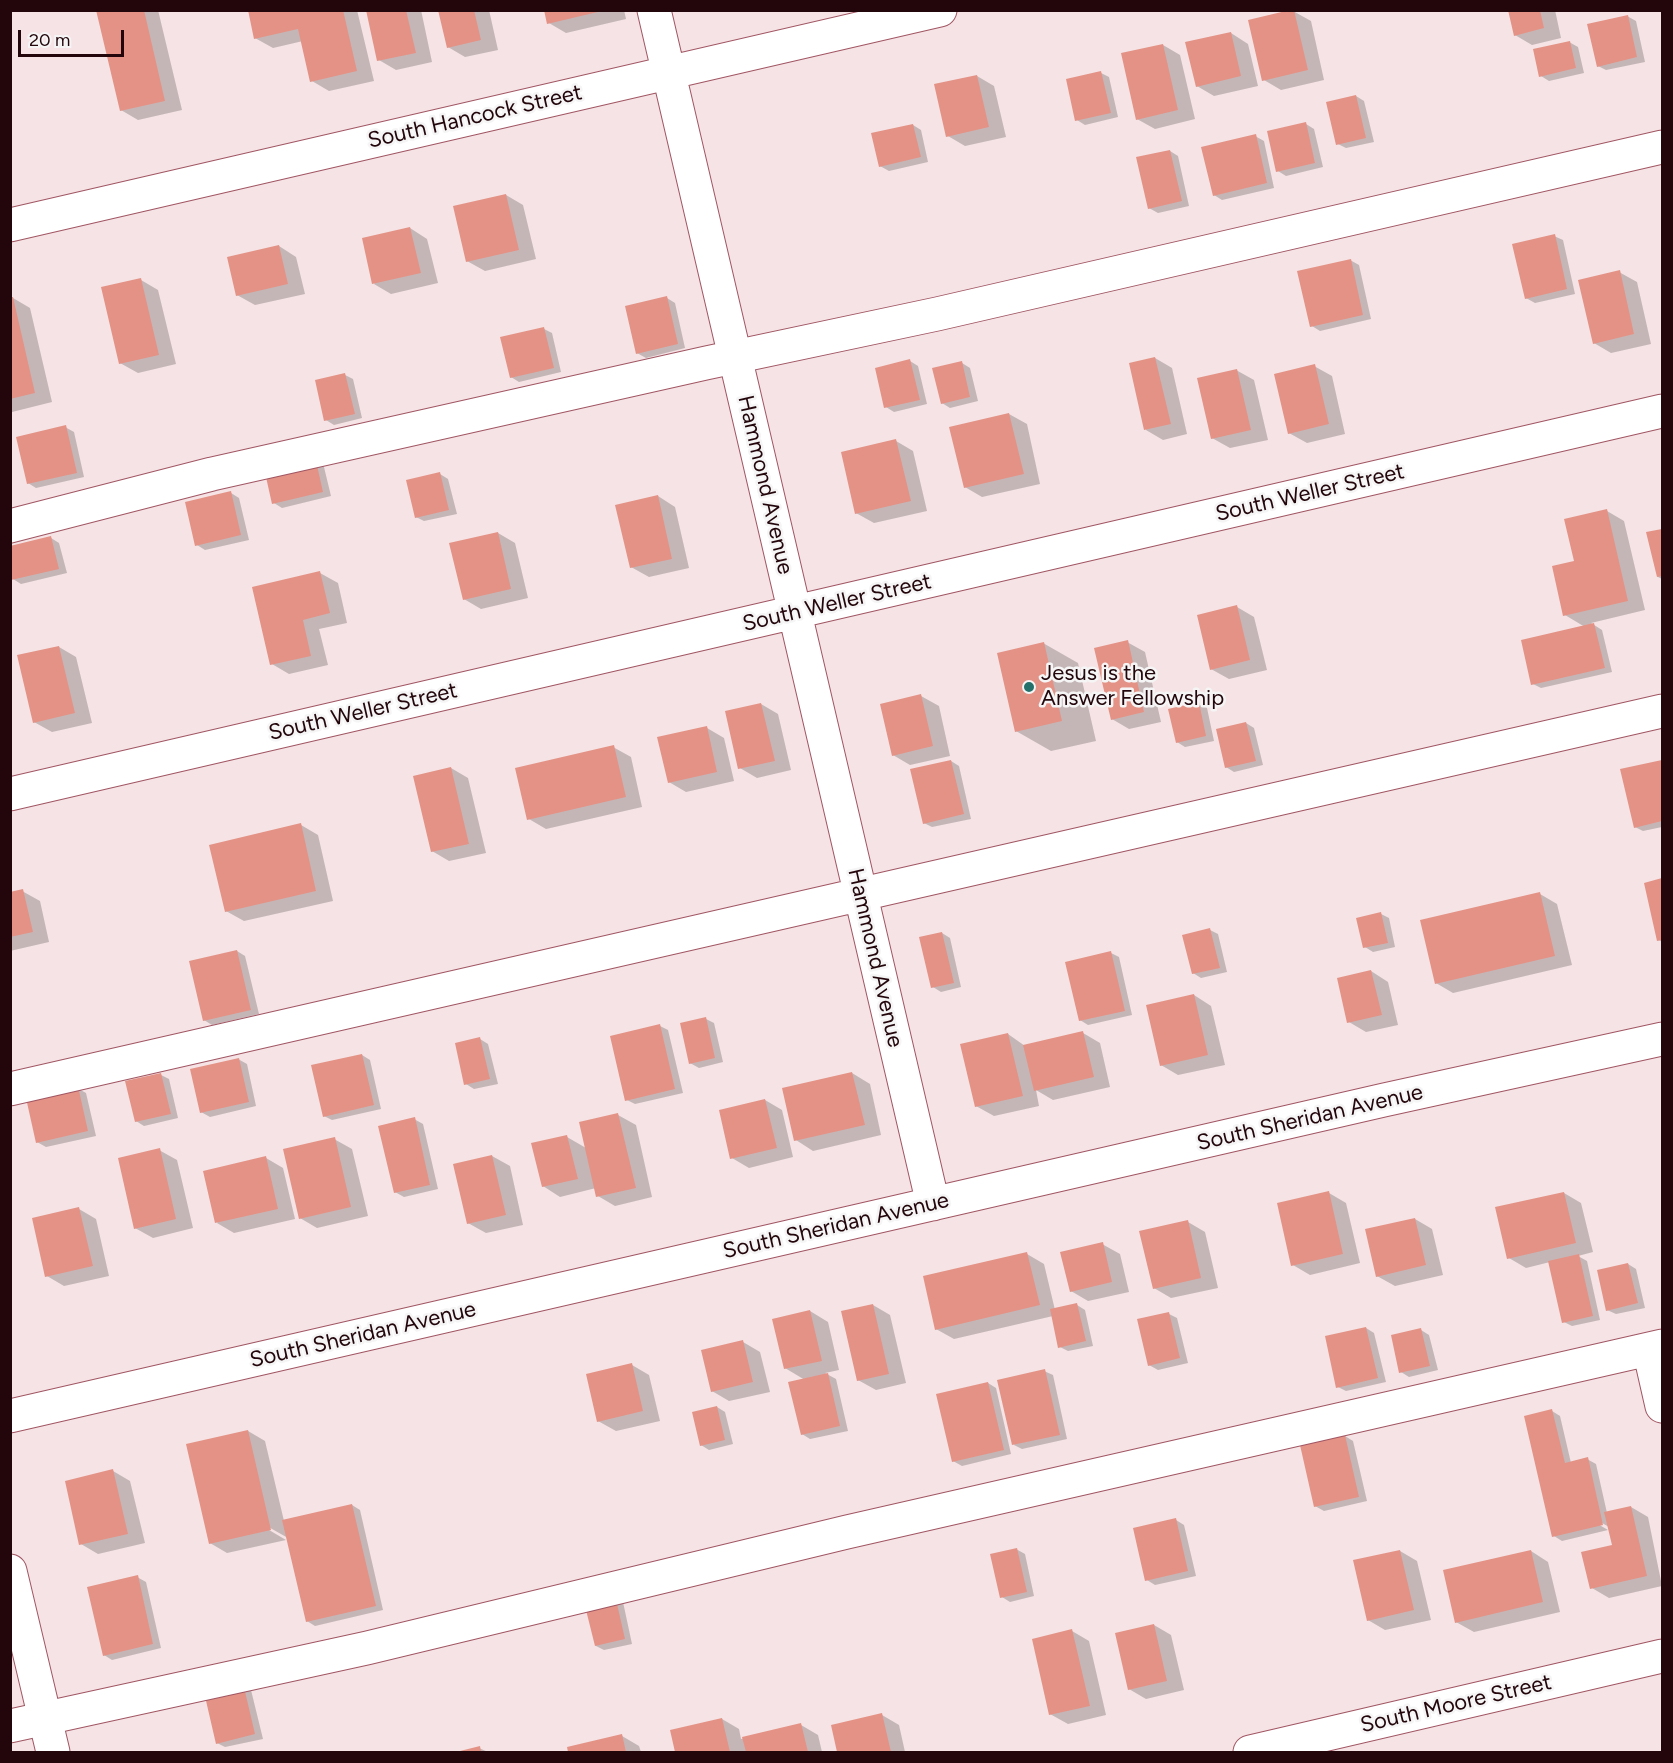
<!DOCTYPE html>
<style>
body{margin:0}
#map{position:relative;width:1673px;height:1763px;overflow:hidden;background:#f5e3e5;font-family:Figtree,sans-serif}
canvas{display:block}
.frame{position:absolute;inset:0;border:12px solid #23060c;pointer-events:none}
.scale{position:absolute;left:18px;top:30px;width:106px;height:27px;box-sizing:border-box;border:3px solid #23060c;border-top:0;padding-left:8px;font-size:18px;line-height:21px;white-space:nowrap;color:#23060c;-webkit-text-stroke:4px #f5f5f5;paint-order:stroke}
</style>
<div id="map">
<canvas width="1673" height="1763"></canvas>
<div class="frame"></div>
<div class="scale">20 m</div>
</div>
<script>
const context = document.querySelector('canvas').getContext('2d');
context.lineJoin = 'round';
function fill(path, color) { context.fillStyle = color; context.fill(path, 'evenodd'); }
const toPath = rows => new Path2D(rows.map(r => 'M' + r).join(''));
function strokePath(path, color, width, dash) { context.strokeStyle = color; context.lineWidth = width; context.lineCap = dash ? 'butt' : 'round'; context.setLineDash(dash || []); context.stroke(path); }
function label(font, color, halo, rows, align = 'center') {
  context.font = font + ' Figtree,sans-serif'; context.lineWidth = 5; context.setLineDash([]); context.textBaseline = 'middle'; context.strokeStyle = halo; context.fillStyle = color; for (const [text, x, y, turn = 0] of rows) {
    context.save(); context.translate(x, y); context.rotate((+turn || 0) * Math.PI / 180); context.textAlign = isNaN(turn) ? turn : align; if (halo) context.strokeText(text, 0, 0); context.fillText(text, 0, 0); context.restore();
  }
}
const shadow = toPath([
 [98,10,158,10,182,110,138,120,121,110],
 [249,10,357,10,374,81,329,91,312,81,303,41,273,48,255,38],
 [367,10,421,10,432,62,396,70,379,60],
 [440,10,489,10,498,50,465,57,448,47],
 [546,10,624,10,626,19,566,33,549,23],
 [1509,10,1555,10,1561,38,1532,45,1515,35],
 [1293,11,1311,21,1324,80,1281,90,1264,80],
 [1627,16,1636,21,1645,62,1606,70,1598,66],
 [1231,33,1248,44,1258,86,1214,96,1197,86],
 [1569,42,1578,47,1584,73,1549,81,1541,76],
 [1163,45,1180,55,1195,119,1155,129,1137,119],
 [1101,73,1109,77,1118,117,1085,125,1077,120],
 [977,76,994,86,1006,137,965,146,948,136],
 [1356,96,1364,101,1374,142,1346,148,1338,144],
 [1306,124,1314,129,1323,167,1286,176,1278,171],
 [913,125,921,130,928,162,889,171,880,166],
 [1255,136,1264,141,1274,188,1222,200,1214,195],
 [1170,151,1178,156,1189,206,1158,213,1149,208],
 [506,195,523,205,536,259,485,271,467,261],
 [410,228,427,239,438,283,391,294,374,284],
 [1554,236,1563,240,1575,294,1535,303,1526,298],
 [279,246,296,257,305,294,255,305,237,295],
 [1350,260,1359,265,1371,319,1320,331,1312,326],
 [1619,272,1637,282,1651,344,1611,353,1594,343],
 [141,280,158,290,176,364,138,373,120,363],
 [13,298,30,308,52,402,12,412,10,411,10,299],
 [667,298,675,303,685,348,646,358,637,353],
 [544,329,552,333,561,372,519,382,511,377],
 [1155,358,1172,368,1187,434,1163,440,1146,430],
 [910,361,918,366,927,404,894,412,886,407],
 [962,363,970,368,978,401,950,408,942,403],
 [1314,366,1332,376,1345,434,1307,443,1289,433],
 [1236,370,1254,380,1268,440,1230,448,1212,438],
 [345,375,353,379,362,418,334,425,326,420],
 [1009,414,1027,424,1040,484,982,497,965,487],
 [65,427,74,432,84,477,36,488,28,483],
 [896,441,913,451,927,511,874,523,856,513],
 [323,463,331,496,282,508,274,503],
 [440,474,448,479,457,514,424,521,416,517],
 [231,493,239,498,249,540,205,550,197,545],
 [658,496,675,507,689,568,649,577,631,567],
 [1607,511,1624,521,1645,610,1591,623,1602,630,1612,672,1541,688,1533,684,1585,627,1565,615,1576,562],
 [1662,530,1662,579,1658,577,1648,534],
 [498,533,515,543,528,598,481,609,464,599],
 [51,538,59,543,67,573,21,584,13,579,10,569,10,547],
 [320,573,338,583,347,623,319,629,328,665,289,674,272,664],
 [1237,607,1254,617,1267,670,1229,679,1211,669],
 [1127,642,1145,652,1161,722,1129,729,1112,719],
 [1043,643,1078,663,1096,741,1051,751,1016,731],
 [59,647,76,657,92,723,52,732,34,722],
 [921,696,939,706,950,756,910,765,893,755],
 [761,704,778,714,791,770,757,778,740,768],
 [1198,704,1207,708,1214,741,1185,747,1177,742],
 [1246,723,1254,728,1263,765,1234,772,1226,767],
 [707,728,724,738,734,781,686,792,669,782],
 [613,747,631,757,642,807,546,829,529,819],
 [951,761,959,766,971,819,932,827,924,823],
 [1662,761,1662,827,1643,831,1635,827,1622,771],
 [451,768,468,778,486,853,449,861,432,851],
 [301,825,318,835,333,901,244,921,226,911],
 [1662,880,1662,942,1659,940,1646,884],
 [22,891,40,901,49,942,10,951,10,894],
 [1540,894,1557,904,1572,965,1453,993,1436,983],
 [1381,914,1389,918,1395,947,1373,952,1365,947],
 [1210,930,1218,934,1227,972,1201,978,1193,973],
 [942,933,950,938,961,987,941,992,933,987],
 [237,951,245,956,259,1014,212,1025,204,1020],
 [1111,953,1119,957,1132,1015,1088,1025,1080,1020],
 [1371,971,1388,982,1398,1025,1366,1032,1349,1022],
 [1194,995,1211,1006,1225,1065,1178,1075,1161,1065],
 [706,1019,714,1023,723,1062,699,1068,690,1063],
 [660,1026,668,1030,683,1093,635,1104,627,1100],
 [1083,1033,1100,1043,1110,1087,1053,1100,1036,1090,1039,1106,994,1116,976,1106,1008,1034,1025,1046],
 [480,1039,488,1044,498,1084,474,1089,466,1084],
 [362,1055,370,1060,381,1109,332,1120,324,1116],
 [238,1059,247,1064,256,1106,210,1117,201,1112],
 [852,1073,870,1084,881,1135,813,1151,796,1140],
 [161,1075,169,1079,178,1118,144,1126,136,1121],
 [77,1088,86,1093,96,1136,46,1147,37,1142],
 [765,1100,782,1110,793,1157,749,1168,732,1158],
 [618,1115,636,1125,652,1197,615,1206,598,1196,596,1188,560,1197,543,1186,567,1137,586,1148],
 [414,1119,423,1124,438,1189,404,1197,395,1192],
 [334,1139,352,1149,368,1216,317,1228,300,1218],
 [159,1150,177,1160,193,1228,153,1238,135,1228],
 [492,1156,510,1166,523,1225,486,1233,468,1223],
 [266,1158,283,1168,295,1219,234,1233,217,1223],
 [1329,1193,1346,1203,1360,1263,1310,1275,1293,1265],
 [1564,1193,1581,1203,1593,1252,1578,1256,1587,1261,1600,1320,1572,1326,1564,1322,1550,1262,1526,1268,1509,1258],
 [79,1209,96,1219,109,1276,64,1286,47,1276],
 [1415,1219,1432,1229,1443,1275,1395,1286,1377,1276],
 [1188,1222,1205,1232,1218,1288,1171,1298,1154,1288],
 [1102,1244,1120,1254,1129,1292,1088,1301,1071,1291],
 [1027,1254,1044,1264,1055,1310,1077,1305,1085,1310,1093,1346,1068,1351,1060,1347,1053,1316,954,1339,936,1329],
 [1628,1264,1636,1269,1645,1308,1616,1314,1607,1310],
 [873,1305,890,1315,906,1383,876,1390,858,1380],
 [810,1311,828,1322,839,1370,825,1373,836,1379,848,1431,810,1439,802,1434,805,1380,785,1368],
 [1169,1314,1177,1318,1188,1363,1158,1370,1149,1365],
 [1366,1328,1374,1333,1386,1382,1346,1391,1338,1387],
 [1421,1330,1429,1335,1438,1370,1409,1377,1401,1372],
 [743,1342,760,1352,770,1392,729,1401,712,1391],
 [632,1365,649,1375,660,1421,616,1431,598,1421],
 [1044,1371,1053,1375,1067,1439,1022,1449,1014,1445],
 [988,1383,996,1388,1011,1454,962,1466,953,1461],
 [717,1407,725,1412,733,1444,709,1450,701,1445],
 [1552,1411,1560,1416,1571,1463,1587,1459,1596,1464,1607,1513,1631,1507,1648,1517,1662,1586,1609,1598,1592,1588,1614,1546,1609,1527,1597,1520,1596,1523,1608,1530,1562,1541,1554,1536],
 [248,1431,265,1441,284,1521,352,1505,360,1510,383,1610,315,1626,307,1621,288,1538,265,1525,264,1527,286,1540,227,1553,210,1543],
 [1345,1436,1353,1441,1367,1501,1324,1511,1315,1506],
 [113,1471,130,1481,145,1543,98,1554,81,1544],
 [1176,1520,1184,1525,1196,1576,1155,1585,1147,1580],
 [1016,1549,1025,1554,1034,1596,1010,1602,1002,1597],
 [1400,1551,1417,1561,1431,1620,1385,1630,1368,1620],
 [1531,1551,1548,1562,1560,1612,1474,1632,1456,1622],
 [137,1577,146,1582,161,1648,112,1660,104,1655],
 [623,1602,632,1644,604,1650,596,1646,586,1603],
 [1154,1625,1171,1635,1184,1690,1146,1699,1129,1689],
 [1072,1631,1089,1641,1106,1715,1068,1724,1050,1714],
 [251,1690,263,1739,225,1747,217,1743,206,1694],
 [882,1715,899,1725,905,1752,839,1752,833,1726],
 [722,1719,739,1729,741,1739,801,1725,818,1735,822,1752,677,1752,672,1731],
 [622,1736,639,1746,641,1752,569,1752,568,1748],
 [479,1748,488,1752,458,1752]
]);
const building = toPath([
 [96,10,144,10,165,101,120,111],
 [248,10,343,10,357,71,310,82,298,29,254,39],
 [366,10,406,10,416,53,377,61],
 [438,10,474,10,481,40,447,48],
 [544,10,602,10,602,11,547,24],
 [1290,10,1294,10,1308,70,1262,81,1248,20],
 [1508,10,1540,10,1544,28,1514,36],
 [1628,15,1637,57,1597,67,1587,24],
 [1231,32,1241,76,1196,87,1185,42],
 [1570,41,1576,68,1539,77,1533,49],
 [1163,44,1178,110,1136,120,1121,53],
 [1101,71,1111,113,1075,121,1066,79],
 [977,75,989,127,946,137,934,84],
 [1356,95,1366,138,1336,145,1326,102],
 [1306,122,1315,163,1276,172,1267,131],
 [913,124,921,157,879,167,871,133],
 [1256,134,1267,183,1213,196,1201,147],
 [1170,150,1182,201,1148,209,1136,157],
 [506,194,519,250,466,262,453,206],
 [410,227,421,273,372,284,362,238],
 [1555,234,1567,289,1525,299,1512,244],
 [279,245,288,284,236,296,227,257],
 [1351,259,1363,315,1310,327,1297,271],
 [1620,270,1634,334,1593,344,1578,280],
 [141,278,159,355,119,364,101,287],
 [667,296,678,344,636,354,625,306],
 [10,297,13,297,35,393,10,399],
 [544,327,554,368,510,378,500,337],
 [1155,357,1171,424,1144,430,1129,363],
 [910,359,920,400,884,408,875,368],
 [962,361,970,397,941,404,932,368],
 [1315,364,1329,424,1288,434,1274,374],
 [1237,369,1251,430,1211,439,1197,378],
 [345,373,355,414,324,421,315,380],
 [1009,413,1024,474,964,488,949,427],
 [66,425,77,473,27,484,16,437],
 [896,439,911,501,855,514,841,452],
 [315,456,323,492,272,504,264,468],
 [440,472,449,510,415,518,406,480],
 [231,491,241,535,195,546,185,502],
 [658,495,672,559,630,568,615,505],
 [1607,509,1628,601,1563,616,1552,566,1574,561,1564,519],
 [1662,529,1662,576,1657,577,1646,532],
 [498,532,511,589,463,600,449,543],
 [51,536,59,569,11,580,10,546],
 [320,571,330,613,303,620,311,656,270,665,252,587],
 [1237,605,1250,660,1210,670,1197,615],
 [1594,623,1605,668,1531,685,1521,640],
 [1128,640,1144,712,1111,720,1094,648],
 [1044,642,1062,721,1015,732,997,653],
 [59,646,75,713,33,723,17,655],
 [921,694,933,746,892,756,880,704],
 [1199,702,1206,736,1176,743,1168,709],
 [761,703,775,761,738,769,725,711],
 [1246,722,1256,761,1225,768,1216,729],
 [707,726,717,772,668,783,657,737],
 [614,745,626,797,527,820,515,768],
 [951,760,964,814,923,824,910,769],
 [1662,760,1662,821,1634,828,1620,769],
 [451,767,469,844,431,852,413,776],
 [301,823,316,891,225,912,209,845],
 [1662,878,1662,940,1657,941,1644,883],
 [23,889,33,932,10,937,10,892],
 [1540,892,1555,956,1435,984,1420,920],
 [1381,912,1388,943,1363,948,1356,918],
 [1210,928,1220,968,1192,974,1182,935],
 [942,932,954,983,931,988,919,937],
 [237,950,251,1010,203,1021,189,961],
 [1111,951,1125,1011,1079,1021,1065,962],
 [1371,970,1382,1015,1347,1023,1337,978],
 [1194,994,1208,1055,1160,1066,1146,1005],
 [706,1017,715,1058,689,1064,680,1023],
 [660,1024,675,1089,625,1101,610,1036],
 [1083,1031,1094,1077,1034,1091,1023,1045],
 [1008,1033,1023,1096,975,1107,960,1044],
 [480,1037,490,1079,464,1085,455,1043],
 [362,1054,374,1105,323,1117,311,1065],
 [239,1058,249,1102,200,1113,190,1069],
 [852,1072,865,1125,794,1141,782,1088],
 [161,1073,171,1114,135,1122,125,1081],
 [78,1086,88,1131,36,1143,26,1098],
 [765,1099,777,1148,730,1159,719,1110],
 [618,1113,636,1188,596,1197,579,1122],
 [415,1117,430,1185,394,1193,378,1126],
 [567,1135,578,1179,542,1187,531,1143],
 [335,1137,351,1207,299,1219,283,1149],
 [160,1148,176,1219,134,1229,118,1158],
 [492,1155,506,1215,467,1224,453,1164],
 [266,1156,278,1209,215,1223,203,1171],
 [1329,1191,1343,1254,1291,1266,1277,1203],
 [1564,1192,1576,1243,1507,1259,1495,1207],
 [79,1207,93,1266,45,1277,32,1218],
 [1415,1218,1426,1265,1376,1277,1365,1229],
 [1188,1220,1201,1278,1153,1289,1139,1231],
 [1103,1242,1112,1282,1070,1292,1060,1252],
 [1027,1252,1040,1305,935,1330,923,1276],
 [1579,1254,1593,1316,1562,1323,1548,1261],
 [1628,1263,1638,1303,1606,1311,1597,1270],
 [1077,1303,1086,1341,1058,1348,1050,1309],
 [873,1304,889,1374,857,1381,841,1311],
 [810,1310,822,1361,784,1369,772,1319],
 [1169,1312,1180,1358,1148,1366,1137,1319],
 [1366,1327,1378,1378,1336,1388,1325,1336],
 [1421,1328,1430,1366,1399,1373,1391,1335],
 [743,1340,753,1382,711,1392,701,1350],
 [632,1363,643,1411,597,1422,586,1374],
 [1045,1369,1060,1435,1012,1445,997,1380],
 [828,1373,840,1426,801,1435,788,1382],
 [988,1382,1004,1450,952,1462,936,1394],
 [717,1406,725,1440,700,1446,692,1412],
 [1552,1409,1565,1463,1588,1457,1603,1525,1552,1537,1524,1416],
 [248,1430,271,1530,209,1544,186,1444],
 [1345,1435,1359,1497,1314,1507,1300,1445],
 [113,1469,128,1534,79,1545,65,1481],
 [352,1504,376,1606,306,1622,282,1520],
 [1631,1506,1647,1576,1590,1589,1581,1552,1612,1545,1604,1512],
 [1176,1518,1188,1571,1145,1581,1133,1528],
 [1017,1548,1027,1592,1000,1598,990,1554],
 [1400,1550,1414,1610,1367,1621,1353,1560],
 [1531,1550,1543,1602,1455,1623,1443,1570],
 [138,1575,153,1644,103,1656,87,1587],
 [615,1595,625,1639,595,1646,584,1602],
 [1154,1624,1167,1681,1128,1690,1115,1633],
 [1072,1629,1090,1706,1049,1715,1032,1639],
 [243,1683,255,1734,216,1744,204,1692],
 [882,1713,891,1752,837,1752,831,1725],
 [722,1718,730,1752,675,1752,670,1730],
 [801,1723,808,1752,746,1752,742,1737],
 [622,1734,626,1752,568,1752,567,1747],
 [480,1746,481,1752,456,1752]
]);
const minor = toPath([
 [654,10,933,1204],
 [10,225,940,10],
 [10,526,212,474,706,363,937,314,1662,147],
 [10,794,1662,411],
 [10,1089,1662,711],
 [1649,1349,1662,1406],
 [10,1416,1384,1100,1662,1039],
 [10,1726,367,1648,847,1532,1662,1346],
 [1250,1752,1662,1656]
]);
const major = toPath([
 [10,1571,53,1752]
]);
const markers = [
 [1029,687,6,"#25706b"]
];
const streetNames = [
 ["South Hancock Street",475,117,-13],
 ["Hammond Avenue",765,485,77],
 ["South Weller Street",1310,493,-13],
 ["South Weller Street",837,603,-13],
 ["South Weller Street",363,712,-13],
 ["Hammond Avenue",875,958,77],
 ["South Sheridan Avenue",1310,1118,-13],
 ["South Sheridan Avenue",836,1226,-13],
 ["South Sheridan Avenue",363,1335,-13],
 ["South Moore Street",1456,1704,-13]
];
const poiNames = [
 ["Jesus is the",1041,674],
 ["Answer Fellowship",1041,699]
];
fill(shadow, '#0003');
fill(building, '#e39285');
strokePath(minor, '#a15562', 35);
strokePath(major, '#a15562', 35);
strokePath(minor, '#fff', 33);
strokePath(major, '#fff', 33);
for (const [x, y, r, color] of markers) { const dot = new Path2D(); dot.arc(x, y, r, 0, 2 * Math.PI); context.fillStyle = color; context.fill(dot); strokePath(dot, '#f5f5f5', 2); }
label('22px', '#23060c', '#f5f5f5', streetNames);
label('22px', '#23060c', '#f5f5f5', poiNames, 'left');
</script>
